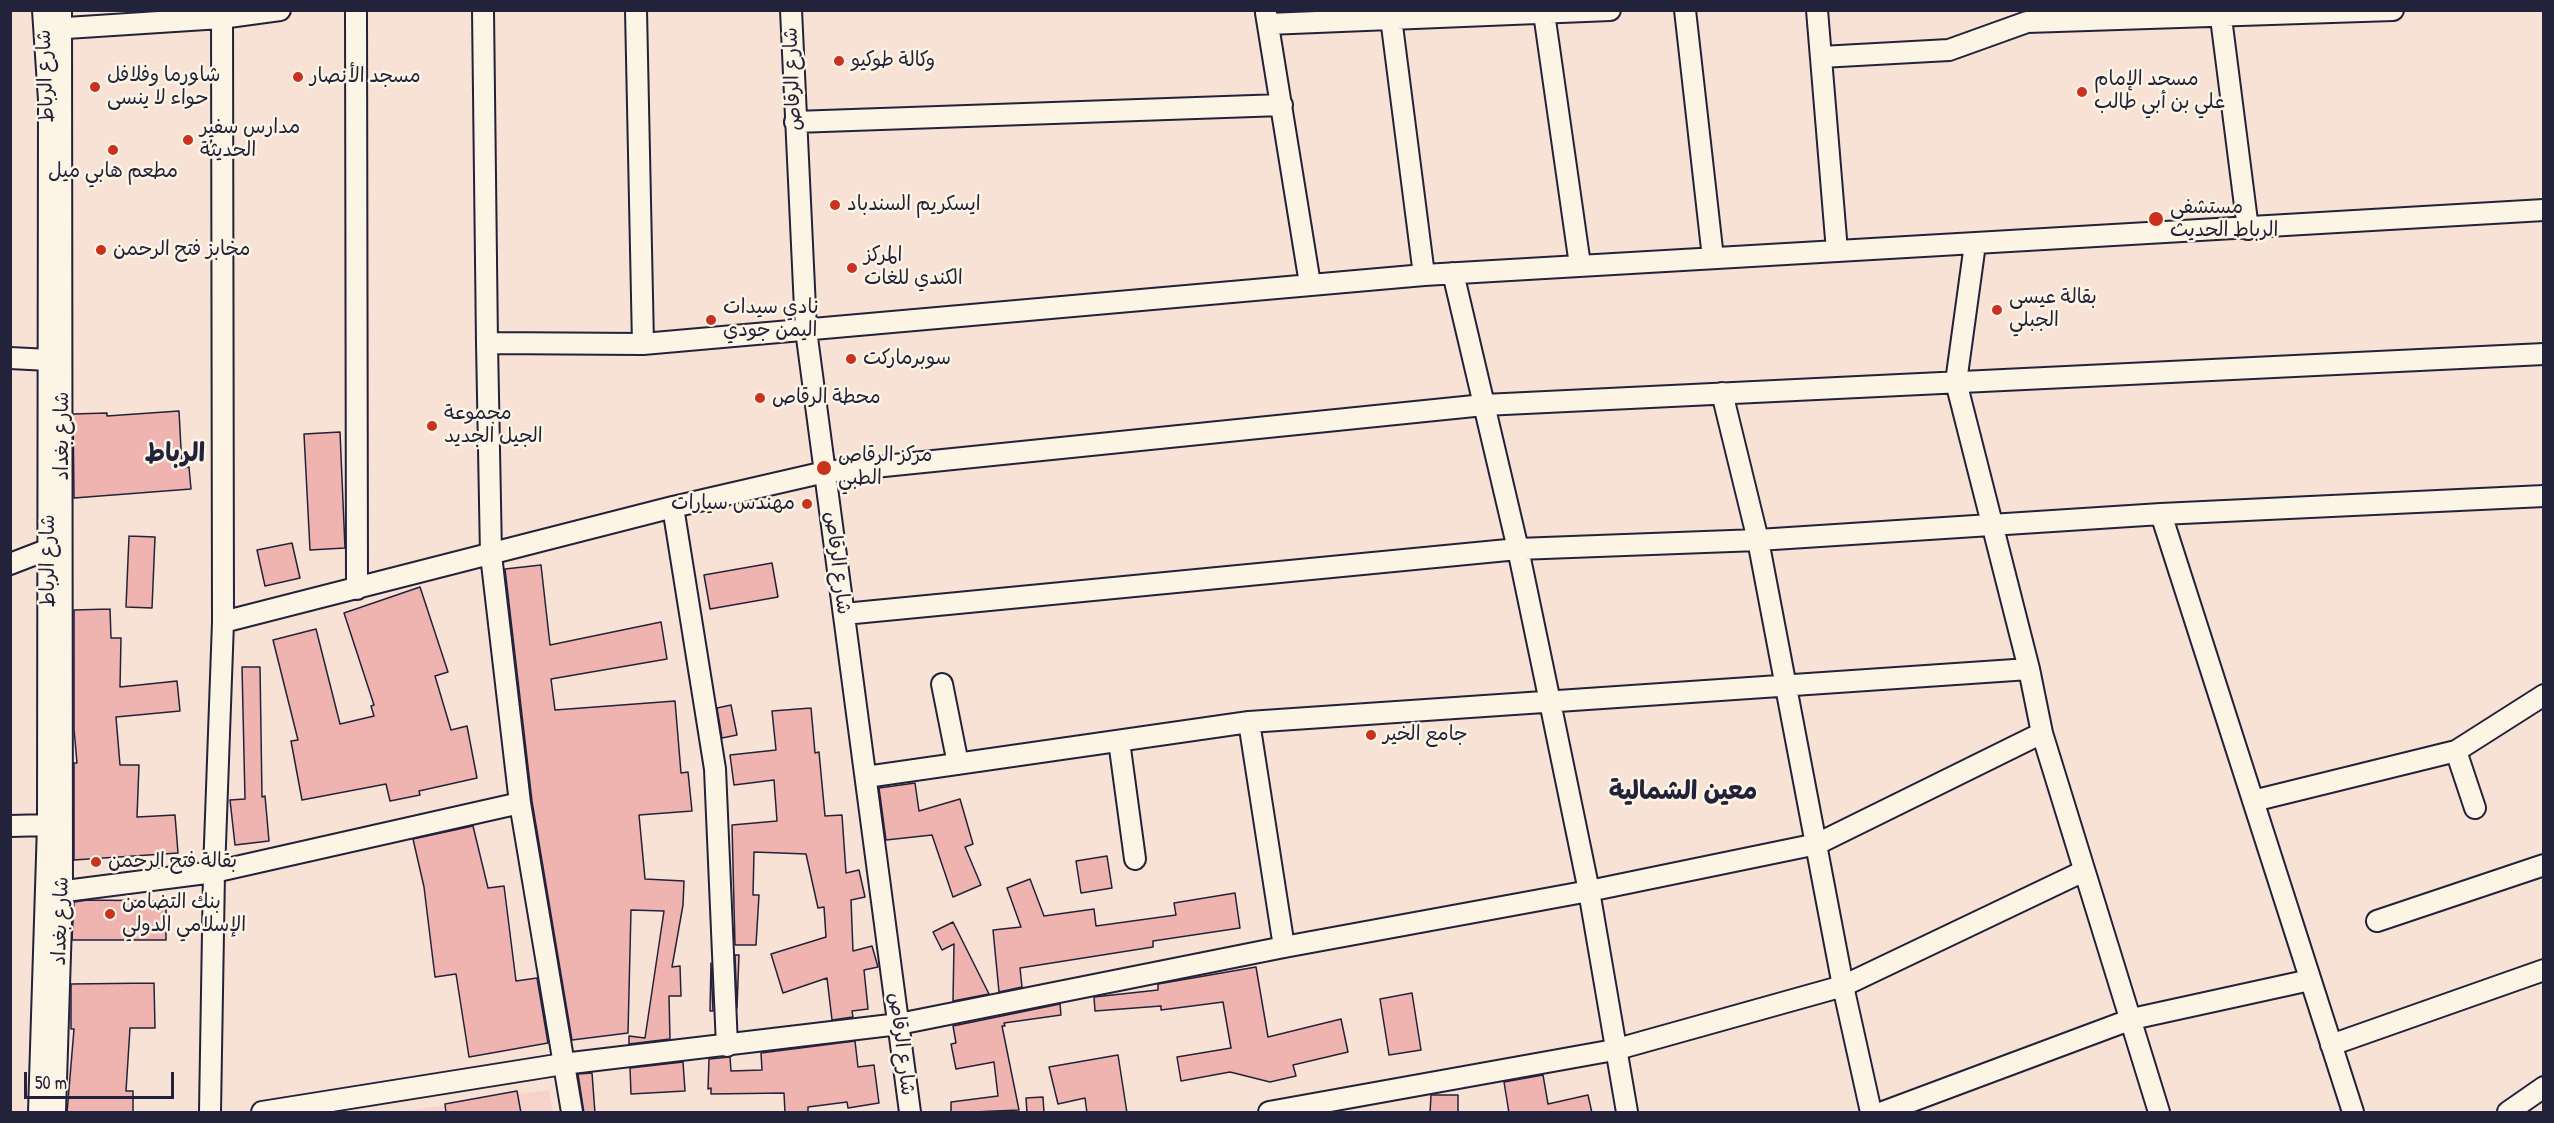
<!DOCTYPE html>
<meta charset="utf-8">
<style>
body{margin:0}
#map{position:relative;width:2554px;height:1123px;overflow:hidden;background:#f8e1d5;font-family:"Patrick Hand",sans-serif}
canvas{display:block}
.frame{position:absolute;inset:0;border:12px solid #22223b;pointer-events:none}
.scale{position:absolute;left:24px;top:1072px;width:150px;height:27px;box-sizing:border-box;border:3px solid #22223b;border-top:0;padding-left:8px;font-size:18px;line-height:21px;white-space:nowrap;color:#22223b;-webkit-text-stroke:4px #fcf5e5;paint-order:stroke}
</style>
<div id="map">
<canvas width="2554" height="1123"></canvas>
<div class="frame"></div>
<div class="scale">50 m</div>
</div>
<script>
const context = document.querySelector('canvas').getContext('2d');
context.lineJoin = 'round';
function fill(path, color) { context.fillStyle = color; context.fill(path, 'evenodd'); }
const toPath = rows => new Path2D(rows.map(r => 'M' + r).join(''));
function strokePath(path, color, width, dash) { context.strokeStyle = color; context.lineWidth = width; context.lineCap = dash ? 'butt' : 'round'; context.setLineDash(dash || []); context.stroke(path); }
function label(font, color, halo, rows, align = 'center') {
  context.font = font + ' "Patrick Hand","Playpen Sans Arabic",sans-serif'; context.lineWidth = 5; context.setLineDash([]); context.textBaseline = 'middle'; context.strokeStyle = halo; context.fillStyle = color; for (const [text, x, y, turn = 0] of rows) {
    context.save(); context.translate(x, y); context.rotate((+turn || 0) * Math.PI / 180); context.textAlign = isNaN(turn) ? turn : align; if (halo) context.strokeText(text, 0, 0); context.fillText(text, 0, 0); context.restore();
  }
}
const built = toPath([
 [549,1090,553,1112,398,1112]
]);
const building = toPath([
 [179,411,182,468,189,467,191,489,74,498,73,414,107,413,107,416,179,411],
 [340,432,345,548,310,550,304,434,340,432],
 [129,536,155,537,152,608,126,607,129,536],
 [292,543,300,578,265,586,257,550,292,543],
 [772,563,778,597,710,609,704,575,772,563],
 [541,565,550,645,661,622,667,659,551,679,555,710,675,701,681,773,688,772,692,811,639,815,645,879,684,881,683,905,672,967,680,966,681,996,669,996,670,1039,629,1044,629,1036,645,1038,664,911,631,910,628,1033,572,1040,532,801,505,569,541,565],
 [420,587,448,672,435,676,451,730,467,726,477,778,419,791,420,795,390,801,386,784,302,800,291,741,298,740,273,640,316,629,340,724,374,716,371,706,374,705,344,613,420,587],
 [110,609,111,638,121,638,120,687,177,681,180,711,116,717,120,765,139,765,137,817,175,815,178,853,74,860,74,763,77,763,74,729,74,610,110,609],
 [242,667,260,667,262,797,265,796,269,841,235,845,230,800,245,799,242,667],
 [731,705,737,735,722,738,717,708,731,705],
 [811,708,815,753,819,752,825,816,842,815,846,873,859,870,865,897,851,900,853,951,872,946,878,967,864,970,868,1009,852,1011,853,1017,832,1020,827,978,783,993,771,954,826,937,824,907,818,908,806,854,754,852,753,895,759,895,756,945,735,945,732,825,777,821,774,780,734,785,730,755,776,750,772,711,811,708],
 [915,783,919,811,960,799,973,844,965,847,981,885,953,897,932,835,886,840,879,788,915,783],
 [473,826,488,888,504,886,516,981,537,978,548,1043,469,1057,456,974,435,977,424,887,413,839,473,826],
 [1107,856,1112,888,1081,893,1076,861,1107,856],
 [1030,879,1044,916,1094,909,1096,926,1176,915,1174,903,1235,893,1240,928,1153,941,1153,947,1020,968,1022,987,999,992,993,930,1021,927,1007,888,1030,879],
 [88,900,166,901,166,940,72,940,74,902,88,900],
 [953,922,989,994,953,1001,954,944,942,950,933,932,953,922],
 [735,955,739,955,737,1008,735,955],
 [711,963,713,1011,710,1011,711,963],
 [1256,967,1268,1037,1341,1019,1348,1052,1293,1065,1296,1076,1270,1082,1230,1072,1181,1081,1177,1057,1231,1048,1223,1002,1161,1010,1161,1006,1095,1011,1094,997,1158,990,1158,984,1256,967],
 [154,983,155,1028,130,1028,126,1091,133,1091,133,1113,67,1113,74,1029,71,1029,71,984,154,983],
 [1412,993,1421,1050,1389,1055,1380,999,1412,993],
 [1060,1004,1061,1015,1004,1023,1005,1026,1002,1026,1019,1110,951,1113,951,1102,998,1096,994,1062,956,1069,951,1044,956,1043,953,1026,1060,1004],
 [855,1041,858,1067,874,1065,879,1103,848,1108,847,1102,808,1107,808,1113,785,1113,784,1093,711,1094,711,1088,708,1089,709,1059,730,1057,731,1071,762,1070,761,1053,855,1041],
 [1118,1055,1127,1113,1087,1113,1085,1098,1058,1104,1049,1067,1118,1055],
 [683,1062,685,1091,631,1094,630,1068,683,1062],
 [592,1073,595,1113,584,1113,578,1074,592,1073],
 [1543,1075,1548,1104,1588,1095,1592,1113,1509,1113,1504,1082,1543,1075],
 [517,1091,521,1113,446,1113,445,1104,517,1091],
 [1431,1095,1458,1095,1458,1113,1430,1113,1431,1095],
 [1043,1097,1044,1113,1027,1113,1026,1098,1043,1097]
]);
const minor = toPath([
 [356,10,357,589],
 [483,10,487,343,643,344,1424,275,2544,210],
 [636,10,643,344],
 [791,10,806,330,910,1112],
 [1390,10,1424,275],
 [1685,10,1713,258],
 [1817,10,1837,251],
 [2220,10,2248,229],
 [1266,13,1310,284],
 [1544,13,1580,265],
 [1268,24,1610,10],
 [51,29,221,18,280,10],
 [1821,57,1949,50,2027,22,2393,10],
 [795,122,1282,105],
 [1975,244,1956,382,2029,669,2042,733,2159,1112],
 [1453,273,1518,549,1550,702,1589,891,1627,1112],
 [487,343,491,555,520,803,572,1112],
 [10,358,49,360],
 [1722,393,1758,540,1843,986,1871,1112],
 [673,507,715,769,727,1046],
 [2161,514,2353,1112],
 [10,564,49,549],
 [844,614,1518,549,1758,540,2161,514,2544,496],
 [223,622,673,507,825,472,1484,405,2544,354],
 [942,684,958,764],
 [1249,722,1284,947],
 [1119,741,1135,859],
 [866,777,1249,722,2029,669],
 [2253,801,2456,751],
 [2475,808,2456,751,2544,695],
 [10,826,48,825],
 [50,893,214,872,520,803],
 [2377,921,2544,865],
 [2331,1045,2544,970],
 [39,1112,48,825,49,100,43,10],
 [55,1112,62,891,61,10],
 [210,1112,214,872,223,622,222,10],
 [262,1112,563,1064,899,1024,1284,947,1589,891,1817,844,2042,733],
 [1269,1112,1614,1050,1843,986,2084,871],
 [1883,1112,2132,1019,2310,980],
 [2508,1112,2544,1087]
]);
const markers = [
 [839,61,6,"#c8321e"],
 [298,77,6,"#c8321e"],
 [95,87,6,"#c8321e"],
 [2082,92,6,"#c8321e"],
 [188,140,6,"#c8321e"],
 [113,150,6,"#c8321e"],
 [835,205,6,"#c8321e"],
 [2156,219,8,"#c8321e"],
 [101,250,6,"#c8321e"],
 [852,268,6,"#c8321e"],
 [1997,310,6,"#c8321e"],
 [711,320,6,"#c8321e"],
 [851,359,6,"#c8321e"],
 [760,398,6,"#c8321e"],
 [432,426,6,"#c8321e"],
 [824,468,8,"#c8321e"],
 [807,504,6,"#c8321e"],
 [1371,735,6,"#c8321e"],
 [96,862,6,"#c8321e"],
 [110,914,6,"#c8321e"]
];
const poiNames = [
 ["وكالة طوكيو",851,61],
 ["شاورما وفلافل",107,76],
 ["حواء لا ينسى",107,99],
 ["مسجد الأنصار",310,77],
 ["مسجد الإمام",2094,80],
 ["علي بن أبي طالب",2094,103],
 ["مدارس سفير",200,128],
 ["الحديثة",200,151],
 ["مطعم هابي ميل",113,172,"center"],
 ["ايسكريم السندباد",847,205],
 ["مستشفى",2170,208],
 ["الرباط الحديث",2170,231],
 ["مخابز فتح الرحمن",113,250],
 ["المركز",864,256],
 ["الكندي للغات",864,279],
 ["بقالة عيسى",2009,298],
 ["الجبلي",2009,321],
 ["نادي سيدات",723,308],
 ["اليمن جودي",723,331],
 ["سوبرماركت",863,359],
 ["محطة الرقاص",772,398],
 ["مجموعة",444,414],
 ["الجيل الجديد",444,437],
 ["مركز الرقاص",838,456],
 ["الطبي",838,479],
 ["مهندس سيارات",795,504,"right"],
 ["جامع الخير",1383,735],
 ["بقالة فتح الرحمن",108,862],
 ["بنك التضامن",122,903],
 ["الإسلامي الدولي",122,926]
];
const streetNames = [
 ["شارع الرباط",46,76,-92],
 ["شارع الرقاص",793,79,-92],
 ["شارع بغداد",63,436,-90],
 ["شارع الرباط",49,561,-90],
 ["شارع الرقاص",837,563,83],
 ["شارع بغداد",61,921,-88],
 ["شارع الرقاص",901,1044,83]
];
const districtNames = [
 ["الرباط",175,454],
 ["معين الشمالية",1683,792]
];
fill(built, '#f5d3ca');
fill(building, '#efb3b0');
strokePath(building, '#22223b', 1.5);
strokePath(minor, '#22223b', 24);
strokePath(minor, '#fcf5e5', 20);
for (const [x, y, r, color] of markers) { const dot = new Path2D(); dot.arc(x, y, r, 0, 2 * Math.PI); context.fillStyle = color; context.fill(dot); strokePath(dot, '#fcf5e5', 2); }
label('20px', '#22223b', '#fcf5e5', poiNames, 'left');
label('20px', '#22223b', '#fcf5e5', streetNames);
label('bold 26px', '#22223b', '#fcf5e5', districtNames);
</script>
